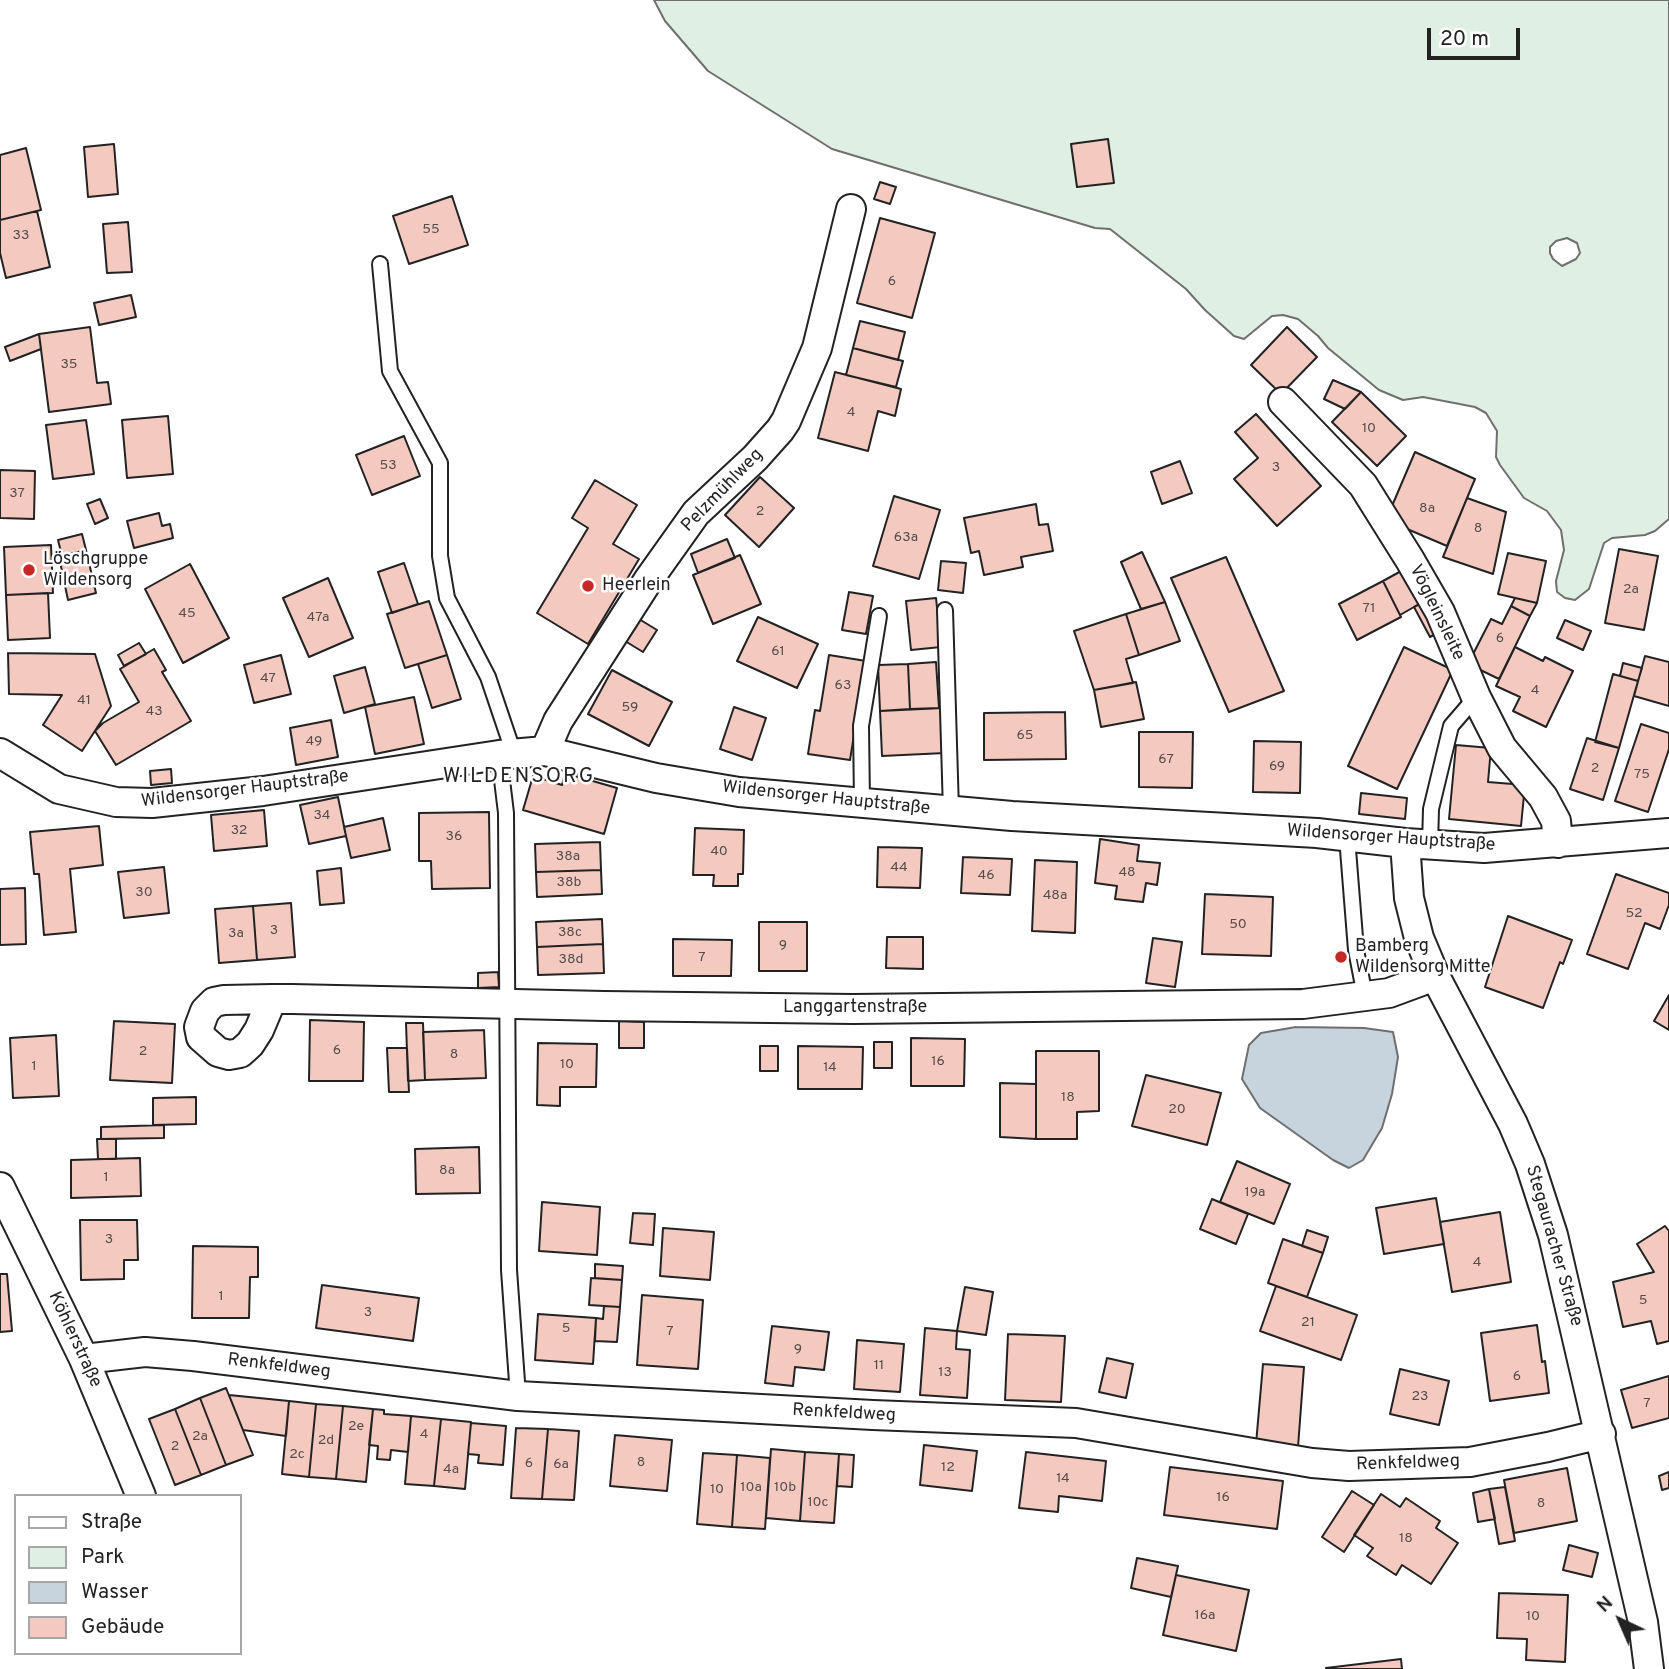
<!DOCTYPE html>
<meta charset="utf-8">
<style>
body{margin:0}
#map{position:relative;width:1669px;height:1669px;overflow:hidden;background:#fff;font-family:Overpass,sans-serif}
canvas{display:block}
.legend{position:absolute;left:14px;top:1494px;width:228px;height:161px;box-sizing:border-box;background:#fff;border:2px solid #a7a7a7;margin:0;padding:9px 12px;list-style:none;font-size:21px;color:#222}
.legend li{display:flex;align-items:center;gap:14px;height:35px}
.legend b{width:35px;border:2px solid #a7a7a7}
.north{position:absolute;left:1585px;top:1585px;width:70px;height:70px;-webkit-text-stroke:5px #fff;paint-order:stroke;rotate:316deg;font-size:19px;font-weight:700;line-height:28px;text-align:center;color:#222}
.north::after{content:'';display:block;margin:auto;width:24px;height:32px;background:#222;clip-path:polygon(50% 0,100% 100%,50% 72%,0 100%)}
.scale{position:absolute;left:1427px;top:28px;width:93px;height:32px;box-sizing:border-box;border:4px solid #222;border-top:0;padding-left:9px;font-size:21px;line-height:24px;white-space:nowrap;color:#222;-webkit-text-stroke:5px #fff;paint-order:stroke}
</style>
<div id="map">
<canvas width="1669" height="1669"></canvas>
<ul class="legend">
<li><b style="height:9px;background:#fff"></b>Straße</li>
<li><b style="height:19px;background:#e0efe3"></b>Park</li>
<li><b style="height:19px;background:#c7d3dd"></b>Wasser</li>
<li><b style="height:19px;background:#f3c9c0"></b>Gebäude</li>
</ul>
<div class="north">N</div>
<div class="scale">20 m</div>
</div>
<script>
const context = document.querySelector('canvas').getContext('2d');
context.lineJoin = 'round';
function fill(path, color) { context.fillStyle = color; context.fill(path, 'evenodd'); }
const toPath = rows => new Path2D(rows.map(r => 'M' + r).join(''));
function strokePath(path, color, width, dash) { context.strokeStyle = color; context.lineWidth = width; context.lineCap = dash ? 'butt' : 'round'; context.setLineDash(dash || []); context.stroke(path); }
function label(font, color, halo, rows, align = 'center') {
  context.font = font + ' Overpass,sans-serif'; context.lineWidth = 5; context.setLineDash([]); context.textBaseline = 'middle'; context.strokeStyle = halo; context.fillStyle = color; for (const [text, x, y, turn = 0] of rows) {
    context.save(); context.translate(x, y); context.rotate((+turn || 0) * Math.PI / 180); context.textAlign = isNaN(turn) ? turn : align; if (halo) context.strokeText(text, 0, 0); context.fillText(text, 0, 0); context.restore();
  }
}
const green = toPath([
 [654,0,1669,0,1669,519,1655,531,1645,535,1612,538,1604,543,1589,589,1575,600,1565,598,1557,592,1556,581,1564,550,1561,530,1547,511,1524,498,1500,465,1496,457,1497,431,1486,413,1475,407,1423,397,1403,400,1379,390,1328,348,1318,336,1298,319,1283,315,1272,316,1244,339,1234,336,1205,310,1186,289,1110,229,1095,228,832,149,708,71,665,21,654,0],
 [1567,238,1577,243,1580,253,1576,259,1562,266,1553,259,1550,253,1550,247,1556,241,1567,238]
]);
const water = toPath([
 [1296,1027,1364,1028,1393,1032,1398,1057,1392,1094,1382,1128,1363,1160,1349,1168,1333,1160,1260,1108,1242,1079,1249,1045,1261,1033,1296,1027]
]);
const building = toPath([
 [1108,139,1114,183,1077,187,1071,144,1108,139],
 [114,144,118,194,88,197,84,147,114,144],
 [26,148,41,210,0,220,0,155,26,148],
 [880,182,896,187,890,204,874,199,880,182],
 [452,196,468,245,409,264,393,216,452,196],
 [37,211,50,267,6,278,0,253,0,220,37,211],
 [880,218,935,233,912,318,857,303,880,218],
 [128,222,132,272,107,273,103,224,128,222],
 [131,295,136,317,99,325,94,303,131,295],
 [860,321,905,332,898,360,853,348,860,321],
 [90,327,97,383,108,382,111,404,49,412,39,334,90,327],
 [1287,327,1317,357,1281,394,1251,365,1287,327],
 [39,334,41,349,10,361,5,347,39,334],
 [853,348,903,361,896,387,846,375,853,348],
 [835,372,901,389,895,416,878,411,868,451,818,438,835,372],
 [1333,380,1361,392,1345,409,1324,399,1333,380],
 [1361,392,1406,436,1377,466,1332,422,1361,392],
 [1256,414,1321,486,1277,526,1234,479,1258,458,1235,432,1256,414],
 [168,416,173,474,127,478,122,420,168,416],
 [86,420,94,474,53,479,46,425,86,420],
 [404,436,420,476,372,495,356,455,404,436],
 [1415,452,1475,479,1447,546,1386,520,1415,452],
 [1180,461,1192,493,1162,504,1151,472,1180,461],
 [0,470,35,471,34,519,0,518,0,470],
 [760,477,794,508,759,547,725,515,760,477],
 [595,480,637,505,613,544,639,559,588,644,537,613,588,528,572,518,595,480],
 [894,496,940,510,919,579,873,566,894,496],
 [1467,498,1506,512,1493,574,1443,557,1467,498],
 [100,499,108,518,95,524,87,504,100,499],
 [1036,504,1039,525,1048,524,1053,551,1021,557,1023,567,984,575,979,551,971,553,964,518,1036,504],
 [159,513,162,526,170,524,173,538,134,548,127,521,159,513],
 [82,534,86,550,62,556,58,540,82,534],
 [727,539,735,558,698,573,691,554,727,539],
 [51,545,53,593,6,595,4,547,51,545],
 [1619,549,1658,556,1644,630,1605,623,1619,549],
 [86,550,96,593,68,600,59,557,86,550],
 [1142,552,1165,602,1141,609,1121,562,1142,552],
 [1508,553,1546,561,1537,603,1498,594,1508,553],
 [740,555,761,604,713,624,693,575,740,555],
 [1226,557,1284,691,1229,712,1171,578,1226,557],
 [941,561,966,563,963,593,938,590,941,561],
 [404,563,418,604,392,613,378,572,404,563],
 [190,564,229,638,183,663,145,589,190,564],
 [1403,570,1421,603,1400,615,1383,581,1403,570],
 [328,578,353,638,309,657,283,598,328,578],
 [1383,581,1401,617,1357,640,1339,604,1383,581],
 [849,592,873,596,866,634,842,630,849,592],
 [48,593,50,638,8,640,6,595,48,593],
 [936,598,941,647,911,650,906,601,936,598],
 [1515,598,1537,603,1530,616,1511,606,1515,598],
 [429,601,447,655,405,668,387,614,429,601],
 [1425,601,1441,631,1430,637,1414,607,1425,601],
 [1165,602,1180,641,1139,655,1126,614,1165,602],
 [1511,606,1530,616,1499,679,1468,664,1491,619,1502,624,1511,606],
 [1126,614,1139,655,1126,659,1133,683,1094,690,1074,631,1126,614],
 [758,617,818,644,797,688,737,661,758,617],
 [639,619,657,630,643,652,625,641,639,619],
 [1565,620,1591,631,1583,650,1557,638,1565,620],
 [139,643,146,654,124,666,118,655,139,643],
 [1404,647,1453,670,1397,789,1348,766,1404,647],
 [1515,647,1543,661,1545,657,1573,671,1546,727,1513,711,1520,697,1496,686,1515,647],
 [154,649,166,670,162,672,191,721,116,765,95,731,103,723,139,702,120,669,154,649],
 [8,653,95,654,111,706,82,751,43,725,62,695,9,694,8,653],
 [281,655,291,694,254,703,244,665,281,655],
 [447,655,461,699,432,708,418,664,447,655],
 [829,655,866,661,850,760,808,754,815,710,820,711,829,655],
 [1645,656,1669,662,1669,706,1634,696,1645,656],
 [936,662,939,708,910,709,908,664,936,662],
 [1623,663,1642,668,1638,681,1620,676,1623,663],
 [908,664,910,709,880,711,878,665,908,664],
 [365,667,375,704,344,713,334,676,365,667],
 [612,670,672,702,649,746,588,714,612,670],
 [1613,674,1638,681,1619,748,1595,742,1613,674],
 [1136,682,1144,719,1101,727,1094,690,1136,682],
 [414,697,424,744,375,754,365,707,414,697],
 [734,707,766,718,752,760,720,749,734,707],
 [943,708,945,753,882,756,880,711,943,708],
 [1065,712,1066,759,984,760,984,713,1065,712],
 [331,720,338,757,296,765,290,728,331,720],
 [1641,724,1669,733,1669,749,1648,812,1615,801,1641,724],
 [1139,732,1193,732,1192,788,1139,787,1139,732],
 [1587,738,1619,748,1603,800,1570,789,1587,738],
 [1254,741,1301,742,1300,793,1253,792,1254,741],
 [1456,745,1491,748,1488,782,1525,785,1521,826,1449,819,1456,745],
 [171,769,172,783,151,785,150,771,171,769],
 [565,773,617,788,604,834,523,810,533,776,562,785,565,773],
 [1361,793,1407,798,1405,819,1359,814,1361,793],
 [338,797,346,836,309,844,300,805,338,797],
 [264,810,267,846,214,851,211,815,264,810],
 [489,812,490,888,432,889,431,861,419,861,419,813,489,812],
 [383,818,390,850,351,858,344,827,383,818],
 [99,826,103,865,70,869,76,932,44,935,39,874,34,874,30,832,99,826],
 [695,828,744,830,743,874,738,874,738,886,713,886,714,875,693,875,695,828],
 [1100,839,1139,845,1137,861,1160,863,1157,885,1146,883,1143,902,1115,899,1117,886,1095,883,1100,839],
 [600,842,601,870,536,872,535,844,600,842],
 [878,847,922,848,920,888,877,887,878,847],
 [963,857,1012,859,1010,895,961,893,963,857],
 [1035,860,1077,862,1075,933,1032,931,1035,860],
 [164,867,169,913,124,918,118,872,164,867],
 [341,868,344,903,320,905,317,871,341,868],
 [601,870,602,894,537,897,536,872,601,870],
 [1616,874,1669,893,1669,905,1660,929,1645,923,1628,969,1587,954,1616,874],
 [25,888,26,944,0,945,0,889,25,888],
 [1205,894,1273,897,1271,956,1202,954,1205,894],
 [291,903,295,957,257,960,253,906,291,903],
 [253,906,257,960,219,963,215,909,253,906],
 [1508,916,1572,940,1563,964,1560,962,1543,1008,1485,987,1508,916],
 [602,919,603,944,537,947,536,922,602,919],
 [759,922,807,922,807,971,759,971,759,922],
 [887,937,923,937,923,969,886,968,887,937],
 [1153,938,1182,942,1175,987,1146,983,1153,938],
 [673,939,732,940,731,976,673,976,673,939],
 [603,944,604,973,538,975,537,947,603,944],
 [498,972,499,987,478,988,478,973,498,972],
 [1669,995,1669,1030,1654,1021,1669,995],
 [310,1020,364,1022,363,1081,309,1081,310,1020],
 [114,1021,175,1024,172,1083,110,1080,114,1021],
 [619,1021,644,1022,644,1048,619,1048,619,1021],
 [406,1023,423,1023,425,1080,408,1081,406,1023],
 [484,1030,486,1078,425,1080,423,1032,484,1030],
 [56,1035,59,1096,13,1098,10,1038,56,1035],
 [911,1038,965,1039,964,1086,911,1086,911,1038],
 [874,1042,892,1042,892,1068,874,1068,874,1042],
 [538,1043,597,1044,596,1087,560,1087,560,1106,537,1105,538,1043],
 [760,1046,778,1046,778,1071,760,1071,760,1046],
 [798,1046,863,1047,862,1089,798,1089,798,1046],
 [387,1048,407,1048,409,1092,389,1092,387,1048],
 [1036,1051,1099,1051,1099,1111,1077,1112,1077,1139,1036,1139,1036,1051],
 [1146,1075,1221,1093,1207,1145,1132,1126,1146,1075],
 [1000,1083,1036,1084,1036,1139,1000,1137,1000,1083],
 [196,1097,196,1124,153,1125,153,1098,196,1097],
 [164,1125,164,1138,101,1139,101,1127,164,1125],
 [97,1139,116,1139,116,1159,98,1159,97,1139],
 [479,1147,480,1193,416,1194,415,1149,479,1147],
 [140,1158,141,1196,71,1198,71,1160,140,1158],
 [1237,1161,1290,1184,1274,1224,1220,1202,1237,1161],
 [1436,1198,1444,1244,1384,1254,1376,1208,1436,1198],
 [1212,1199,1248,1214,1236,1244,1200,1229,1212,1199],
 [542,1202,600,1207,597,1255,539,1251,542,1202],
 [1500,1212,1511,1282,1452,1292,1440,1222,1500,1212],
 [633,1213,655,1214,653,1245,630,1243,633,1213],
 [80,1220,137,1220,138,1260,124,1260,124,1279,81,1280,80,1220],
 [1665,1226,1669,1231,1669,1341,1657,1344,1651,1321,1623,1327,1613,1282,1654,1272,1637,1244,1665,1226],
 [663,1228,714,1232,710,1280,660,1276,663,1228],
 [1307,1230,1328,1237,1323,1253,1302,1246,1307,1230],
 [1283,1239,1323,1253,1307,1297,1268,1283,1283,1239],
 [193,1246,258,1247,258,1277,250,1277,249,1318,192,1318,193,1246],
 [595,1264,623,1266,622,1280,595,1278,595,1264],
 [0,1274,7,1274,12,1331,0,1332,0,1274],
 [591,1278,622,1280,620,1307,589,1305,591,1278],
 [322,1285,419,1298,413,1341,316,1328,322,1285],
 [1276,1286,1357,1315,1341,1360,1260,1331,1276,1286],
 [965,1287,993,1292,986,1335,957,1331,965,1287],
 [642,1295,703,1300,698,1369,637,1365,642,1295],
 [604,1306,620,1307,617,1342,595,1341,596,1318,603,1319,604,1306],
 [538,1314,596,1318,593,1364,535,1360,538,1314],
 [1537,1325,1542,1362,1545,1361,1549,1393,1490,1401,1481,1333,1537,1325],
 [772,1326,829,1332,824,1370,795,1367,793,1386,765,1383,772,1326],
 [925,1328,957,1331,956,1349,970,1350,967,1398,920,1395,925,1328],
 [1008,1334,1065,1336,1061,1402,1005,1400,1008,1334],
 [857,1340,904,1344,900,1392,854,1389,857,1340],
 [1107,1358,1133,1364,1126,1398,1099,1392,1107,1358],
 [1263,1364,1304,1367,1298,1447,1256,1444,1263,1364],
 [1400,1369,1449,1381,1439,1425,1390,1414,1400,1369],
 [1669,1376,1669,1418,1632,1428,1621,1390,1669,1376],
 [226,1388,253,1455,226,1465,200,1398,226,1388],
 [229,1395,289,1401,286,1436,243,1430,229,1395],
 [200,1398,226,1465,201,1475,175,1409,200,1398],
 [289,1401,316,1404,309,1477,282,1474,289,1401],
 [316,1404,343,1406,336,1479,309,1477,316,1404],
 [343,1406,373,1409,366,1482,336,1479,343,1406],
 [175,1409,201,1475,175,1485,149,1419,175,1409],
 [373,1409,384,1410,384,1414,411,1416,408,1452,391,1450,390,1460,377,1459,378,1446,369,1445,373,1409],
 [411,1416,441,1419,434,1486,405,1484,411,1416],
 [441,1419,471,1422,465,1489,434,1486,441,1419],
 [471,1423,506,1426,503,1465,478,1463,479,1455,468,1454,471,1423],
 [516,1428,548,1429,542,1499,511,1498,516,1428],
 [548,1429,579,1431,574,1500,542,1499,548,1429],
 [615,1435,672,1440,667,1491,610,1486,615,1435],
 [924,1445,977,1451,972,1491,920,1485,924,1445],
 [771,1449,805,1452,800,1521,766,1518,771,1449],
 [805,1452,839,1454,834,1523,800,1521,805,1452],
 [1026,1452,1106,1461,1102,1501,1059,1496,1058,1512,1019,1508,1026,1452],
 [703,1453,737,1455,732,1527,697,1524,703,1453],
 [839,1454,854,1455,852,1487,837,1486,839,1454],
 [737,1455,770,1458,765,1529,732,1527,737,1455],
 [1170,1467,1283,1481,1277,1529,1164,1515,1170,1467],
 [1567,1468,1577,1521,1514,1533,1504,1480,1567,1468],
 [1669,1472,1669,1488,1662,1490,1659,1476,1669,1472],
 [1505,1487,1515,1541,1499,1544,1489,1489,1505,1487],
 [1489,1489,1495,1519,1478,1522,1473,1493,1489,1489],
 [1352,1491,1374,1505,1344,1552,1322,1537,1352,1491],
 [1381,1494,1400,1507,1406,1498,1440,1521,1436,1528,1458,1543,1431,1584,1402,1565,1396,1575,1367,1556,1373,1548,1354,1535,1381,1494],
 [1569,1545,1598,1553,1592,1577,1563,1570,1569,1545],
 [1137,1558,1178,1566,1171,1597,1131,1588,1137,1558],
 [1176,1575,1249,1590,1236,1651,1163,1635,1176,1575],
 [1499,1593,1568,1595,1565,1662,1526,1660,1527,1639,1497,1638,1499,1593],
 [1401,1659,1402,1669,1327,1669,1326,1668,1401,1659]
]);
const service = toPath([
 [380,264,390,371,440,463,440,556,447,598,488,677,514,754],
 [945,610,951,811],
 [499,755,506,813,509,1270,518,1396],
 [862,803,861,726,879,616],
 [1347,837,1356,950,1365,996],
 [1430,845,1431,809,1451,726,1476,697]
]);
const minor = toPath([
 [1283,402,1363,485,1410,560,1440,612,1476,697,1502,748,1543,797,1556,821,1558,843],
 [545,751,558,721,649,579,696,513,755,458,780,430,786,421,817,348,851,209],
 [0,753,59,789,116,802,152,803,263,791,499,755,545,751,656,778,739,792,1012,816,1317,833,1405,843,1484,848,1669,833],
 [1405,843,1409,898,1419,938,1435,976,1513,1124,1530,1164,1553,1235,1643,1622,1649,1669],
 [272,999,259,1030,250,1044,240,1053,229,1055,218,1052,201,1037,199,1027,205,1011,214,1002,224,1000,272,999,292,999,604,1006,853,1009,1303,1004,1389,993,1435,976],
 [0,1187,84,1359,141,1496],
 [84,1359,145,1352,193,1356,518,1396,873,1415,1076,1423,1312,1463,1349,1466,1470,1462,1548,1447,1601,1434]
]);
const markers = [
 [29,570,7,"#c62828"],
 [588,586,7,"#c62828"],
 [1341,957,7,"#c62828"]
];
const numberNames = [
 ["55",431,230],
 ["33",21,236],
 ["6",892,282],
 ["35",69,365],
 ["4",851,413],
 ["10",1369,429],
 ["53",388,466],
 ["3",1276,468],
 ["37",17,494],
 ["8a",1427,509],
 ["2",760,512],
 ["8",1478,529],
 ["63a",906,538],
 ["2a",1631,590],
 ["71",1369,609],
 ["45",187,614],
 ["47a",318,618],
 ["6",1500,639],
 ["61",778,652],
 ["47",268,679],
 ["63",843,686],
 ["4",1535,691],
 ["41",84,701],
 ["59",630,708],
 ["43",154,712],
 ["65",1025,736],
 ["49",314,742],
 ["67",1166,760],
 ["69",1277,767],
 ["2",1595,769],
 ["75",1642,775],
 ["34",322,816],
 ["32",239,831],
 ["36",454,837],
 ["40",719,852],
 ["38a",568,857],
 ["44",899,868],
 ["48",1127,873],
 ["46",986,876],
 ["38b",569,883],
 ["30",144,893],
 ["48a",1055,896],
 ["52",1634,914],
 ["50",1238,925],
 ["3",274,931],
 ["38c",570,933],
 ["3a",236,934],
 ["9",783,946],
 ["7",702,958],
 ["38d",571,960],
 ["6",337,1051],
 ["2",143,1052],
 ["8",454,1055],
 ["16",938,1062],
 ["10",567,1065],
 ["1",34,1067],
 ["14",830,1068],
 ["18",1068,1098],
 ["20",1177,1110],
 ["8a",447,1171],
 ["1",106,1178],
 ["19a",1255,1193],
 ["3",109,1240],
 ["4",1477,1263],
 ["1",221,1297],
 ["5",1643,1301],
 ["3",368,1313],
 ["21",1308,1323],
 ["5",566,1329],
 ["7",670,1332],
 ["9",798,1350],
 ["11",879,1366],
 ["13",945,1373],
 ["6",1517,1377],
 ["23",1420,1397],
 ["7",1647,1404],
 ["2e",356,1427],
 ["4",424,1435],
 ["2a",200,1437],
 ["2d",326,1441],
 ["2",175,1447],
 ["2c",297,1455],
 ["8",641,1463],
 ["6",529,1464],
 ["6a",561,1465],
 ["12",948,1468],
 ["4a",451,1470],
 ["14",1063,1479],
 ["10a",751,1488],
 ["10b",785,1488],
 ["10",717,1490],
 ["16",1223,1498],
 ["10c",818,1503],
 ["8",1541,1504],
 ["18",1406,1539],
 ["16a",1205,1616],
 ["10",1533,1617]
];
const streetNames = [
 ["Pelzmühlweg",723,491,-46],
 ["Vögleinsleite",1436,613,64],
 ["Wildensorger Hauptstraße",245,790,-7],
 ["Wildensorger Hauptstraße",826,799,6],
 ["Wildensorger Hauptstraße",1391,839,4],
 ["Langgartenstraße",855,1008],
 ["Stegauracher Straße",1553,1246,74],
 ["Köhlerstraße",74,1340,65],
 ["Renkfeldweg",279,1367,7],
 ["Renkfeldweg",844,1414,3],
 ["Renkfeldweg",1408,1464,-2]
];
const poiNames = [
 ["Löschgruppe",43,560],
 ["Wildensorg",43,581],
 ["Heerlein",602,586],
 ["Bamberg",1355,947],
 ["Wildensorg Mitte",1355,968]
];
const quarterNames = [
 ["WILDENSORG",519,778]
];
fill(green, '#e0efe3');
strokePath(green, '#6f6f6f', 2);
fill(water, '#c7d3dd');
strokePath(water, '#6f6f6f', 2);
fill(building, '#f3c9c0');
strokePath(building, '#222', 2);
strokePath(service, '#222', 18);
strokePath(minor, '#222', 32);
strokePath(service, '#fff', 14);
strokePath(minor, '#fff', 28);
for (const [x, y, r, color] of markers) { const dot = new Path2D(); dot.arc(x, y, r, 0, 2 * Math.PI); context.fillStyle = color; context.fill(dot); strokePath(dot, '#fff', 2.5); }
label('14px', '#564c4a', null, numberNames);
label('18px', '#222', '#fff', streetNames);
label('18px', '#222', '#fff', poiNames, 'left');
context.letterSpacing = '2px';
label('21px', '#222', '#fff', quarterNames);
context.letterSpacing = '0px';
</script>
